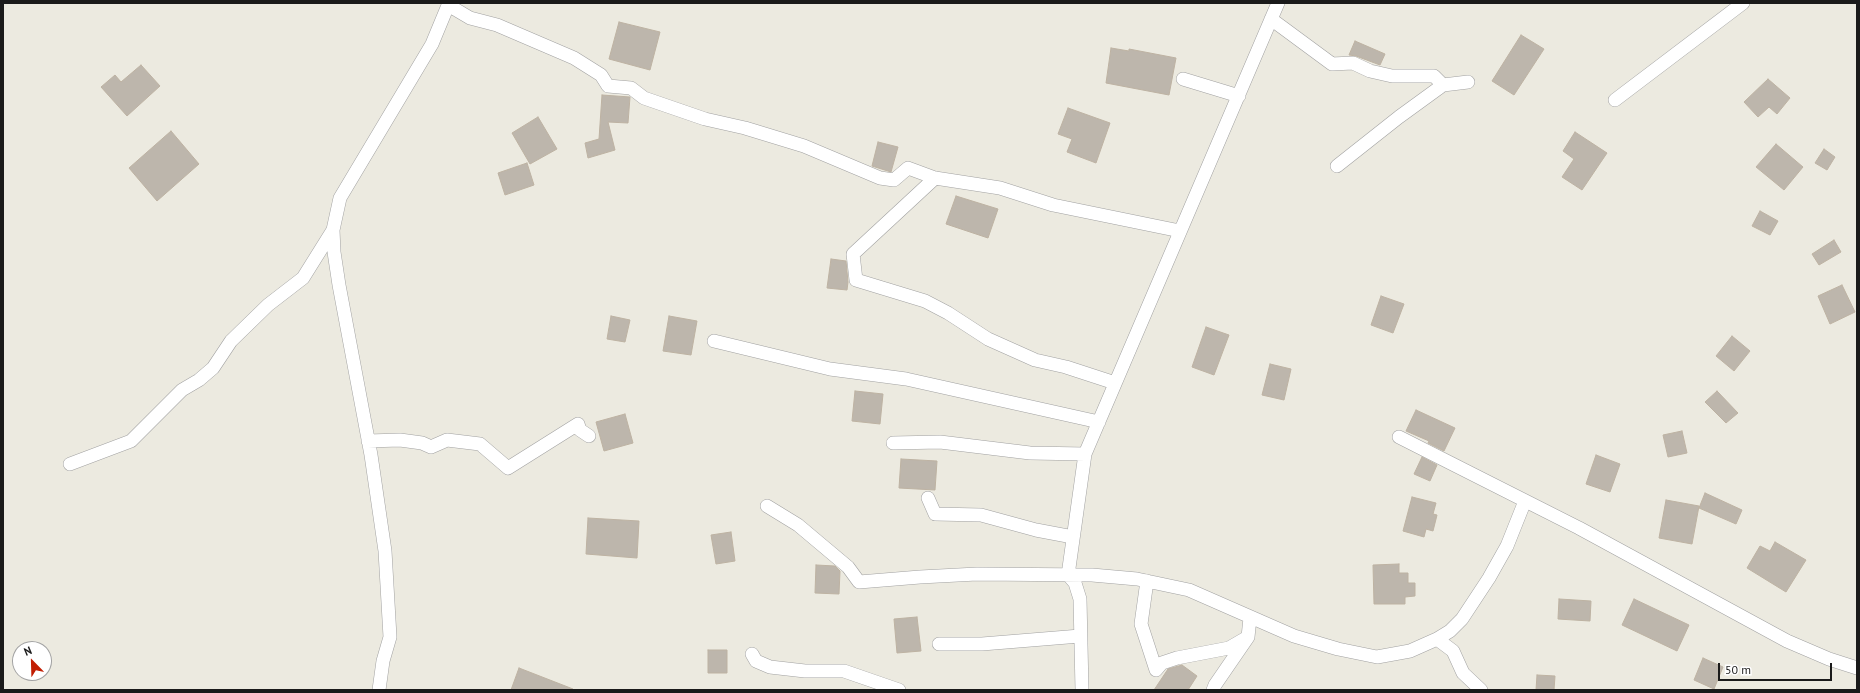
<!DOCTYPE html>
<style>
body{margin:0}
#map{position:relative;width:1860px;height:693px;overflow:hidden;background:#eceae0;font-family:"PT Sans",sans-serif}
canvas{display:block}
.frame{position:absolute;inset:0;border:4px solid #1a1a1a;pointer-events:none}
.north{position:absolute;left:12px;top:641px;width:40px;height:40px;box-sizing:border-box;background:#fff;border:1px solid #a3a3a3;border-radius:50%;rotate:337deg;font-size:11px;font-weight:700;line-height:16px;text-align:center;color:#1a1a1a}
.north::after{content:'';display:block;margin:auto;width:14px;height:18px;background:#c21e03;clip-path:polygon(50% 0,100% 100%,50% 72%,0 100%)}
.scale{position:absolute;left:1718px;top:663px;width:114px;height:18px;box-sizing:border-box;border:2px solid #1a1a1a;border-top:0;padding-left:5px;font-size:12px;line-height:14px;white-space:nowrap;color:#1a1a1a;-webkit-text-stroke:3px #fff;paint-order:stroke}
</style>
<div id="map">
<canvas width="1860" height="693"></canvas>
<div class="frame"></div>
<div class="north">N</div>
<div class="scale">50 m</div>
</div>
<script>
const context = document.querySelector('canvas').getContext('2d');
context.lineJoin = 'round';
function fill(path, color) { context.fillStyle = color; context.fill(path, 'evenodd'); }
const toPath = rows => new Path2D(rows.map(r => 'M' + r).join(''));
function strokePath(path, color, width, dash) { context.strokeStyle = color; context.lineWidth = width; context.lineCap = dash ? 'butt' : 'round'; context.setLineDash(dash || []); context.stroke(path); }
const building = toPath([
 [619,22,660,32,650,70,609,59,619,22],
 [1521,35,1544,49,1514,95,1492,81,1521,35],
 [1355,41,1385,54,1380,65,1356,56,1349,55,1355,41],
 [1111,48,1129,51,1129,49,1176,58,1169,95,1106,83,1111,48],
 [141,65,160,86,127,116,101,87,115,75,121,82,141,65],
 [1768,79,1790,98,1777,114,1769,107,1758,117,1744,102,1768,79],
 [602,95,630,97,628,123,608,122,615,150,588,158,585,143,599,139,602,95],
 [1068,108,1110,123,1096,163,1067,152,1072,139,1058,134,1068,108],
 [538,117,557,149,530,164,512,133,538,117],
 [171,131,199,164,157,201,129,168,171,131],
 [1575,132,1607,153,1582,190,1562,177,1574,159,1563,151,1575,132],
 [878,142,898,147,891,172,872,166,878,142],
 [1776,144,1803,167,1784,190,1756,167,1776,144],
 [1824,149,1835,157,1827,170,1815,163,1824,149],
 [527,163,534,185,505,195,498,173,527,163],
 [956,196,998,209,988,238,946,224,956,196],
 [1760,211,1778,221,1770,235,1752,226,1760,211],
 [1834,240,1841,252,1819,265,1812,254,1834,240],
 [831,259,846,261,848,282,847,290,827,288,831,259],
 [1842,285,1855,312,1830,324,1818,296,1842,285],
 [1381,296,1404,304,1393,333,1371,325,1381,296],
 [611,316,630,320,625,342,607,339,611,316],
 [669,316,697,321,691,355,663,351,669,316],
 [1206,327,1229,335,1214,375,1192,367,1206,327],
 [1732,336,1750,351,1734,371,1716,356,1732,336],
 [1270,364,1291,369,1284,400,1262,395,1270,364],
 [855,391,883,394,880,424,852,421,855,391],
 [1717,391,1738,413,1726,423,1705,402,1717,391],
 [1416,410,1455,428,1444,451,1428,443,1429,441,1406,431,1416,410],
 [625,414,633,443,604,451,596,422,625,414],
 [1682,431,1687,453,1668,457,1663,435,1682,431],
 [1596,455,1620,464,1610,492,1586,484,1596,455],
 [1422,457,1437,465,1430,481,1414,474,1422,457],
 [901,459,937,461,935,490,899,488,901,459],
 [1705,493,1742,510,1736,524,1699,508,1705,493],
 [1412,497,1436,503,1433,514,1437,515,1433,531,1426,529,1424,537,1403,531,1412,497],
 [1666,500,1699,506,1692,544,1659,538,1666,500],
 [588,518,639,521,637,558,586,554,588,518],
 [731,532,735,561,716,564,711,535,731,532],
 [1775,542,1806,560,1786,592,1747,568,1760,546,1770,551,1775,542],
 [1399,564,1399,573,1408,573,1408,583,1415,583,1415,596,1405,597,1405,604,1374,604,1373,565,1399,564],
 [816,565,835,566,840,571,839,594,815,593,816,565],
 [1559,599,1591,601,1590,621,1558,619,1559,599],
 [1634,599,1689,625,1677,651,1622,625,1634,599],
 [917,617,921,651,897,653,894,619,917,617],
 [708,650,727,650,727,673,708,673,708,650],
 [1703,658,1723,667,1714,689,1694,680,1703,658],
 [1182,665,1197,676,1188,690,1154,690,1168,669,1182,665],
 [519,668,573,689,573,690,511,690,519,668],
 [1537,675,1555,676,1554,690,1536,690,1537,675]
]);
const minor = toPath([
 [448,5,470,18,497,25,574,58,601,75,608,86,631,88,644,98,705,119,745,128,804,146,880,178,894,180,908,168,935,178,1000,188,1053,205,1180,231],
 [1271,19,1332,64,1353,63,1370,71,1392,76,1434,76,1443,85,1468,82],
 [1183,79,1239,96],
 [1615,100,1743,3],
 [1337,166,1399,117,1443,85],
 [935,178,853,254,856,280,925,301,948,313,988,339,1035,360,1066,367,1115,383],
 [714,341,830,369,906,379,1099,422],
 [1399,437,1579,528,1787,641,1829,659,1857,668],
 [368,441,400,440,422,443,431,447,447,440,480,444,508,468,578,424,580,430,589,436],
 [893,443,940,442,1030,453,1085,454],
 [70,464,131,441,182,390,199,380,213,368,231,341,268,305,303,278,333,230],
 [928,498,935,514,981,515,1036,530,1073,537],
 [767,506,798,525,848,567,859,582,920,577,977,574,1092,575,1137,579,1189,590,1294,636,1338,649,1377,657,1410,651,1437,639,1450,631,1462,619,1489,578,1507,546,1525,501],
 [1147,581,1141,624,1156,670,1162,663,1177,658,1229,648,1248,637],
 [1437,639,1453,651,1463,673,1481,690],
 [939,644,982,644,1080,636],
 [752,654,756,661,770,667,805,671,844,671,899,690],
 [379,690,383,661,390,637,385,551,371,455,339,285,334,252,333,230,340,198,432,44,449,3],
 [1082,690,1080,599,1075,583,1068,575,1085,454,1278,3],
 [1213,690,1215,685,1248,637,1250,618]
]);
fill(building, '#bdb6ac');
strokePath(building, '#bdb2a2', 1);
strokePath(minor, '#a1a1a1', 14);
strokePath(minor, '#fff', 13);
</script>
